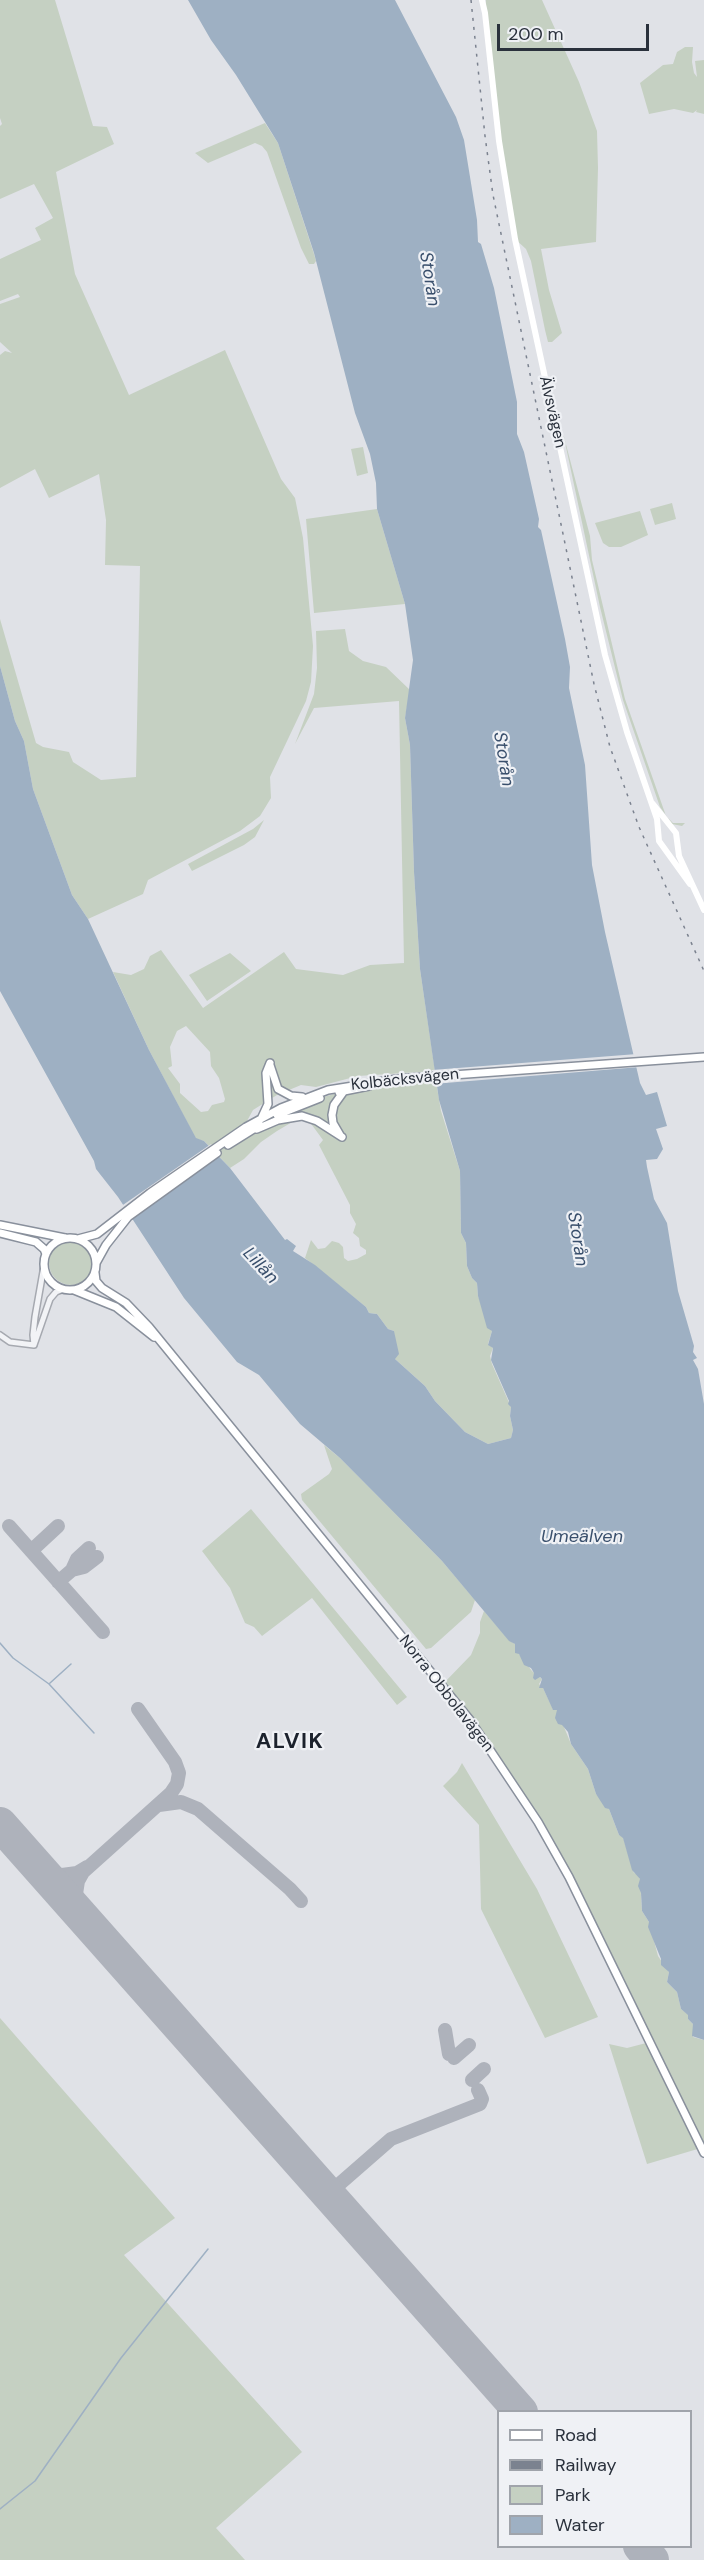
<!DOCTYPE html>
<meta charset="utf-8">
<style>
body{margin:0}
#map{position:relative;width:704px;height:2560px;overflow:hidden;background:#e0e2e7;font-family:"DM Sans",sans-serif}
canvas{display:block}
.legend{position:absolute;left:497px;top:2410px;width:195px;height:138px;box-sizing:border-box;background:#eff1f5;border:2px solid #a0a4ab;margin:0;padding:8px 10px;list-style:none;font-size:18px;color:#2a313c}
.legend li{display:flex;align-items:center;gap:12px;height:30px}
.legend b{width:30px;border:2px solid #a0a4ab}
.scale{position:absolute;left:497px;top:24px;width:152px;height:27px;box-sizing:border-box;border:3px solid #2a313c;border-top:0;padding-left:8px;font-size:18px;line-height:21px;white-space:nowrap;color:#2a313c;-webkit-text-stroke:4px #eff1f5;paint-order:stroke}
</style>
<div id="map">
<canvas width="704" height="2560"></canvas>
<ul class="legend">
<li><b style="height:8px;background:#fff"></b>Road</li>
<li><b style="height:8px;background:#7b828f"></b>Railway</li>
<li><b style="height:16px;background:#c5d0c2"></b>Park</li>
<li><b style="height:16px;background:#9eb0c3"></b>Water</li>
</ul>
<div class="scale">200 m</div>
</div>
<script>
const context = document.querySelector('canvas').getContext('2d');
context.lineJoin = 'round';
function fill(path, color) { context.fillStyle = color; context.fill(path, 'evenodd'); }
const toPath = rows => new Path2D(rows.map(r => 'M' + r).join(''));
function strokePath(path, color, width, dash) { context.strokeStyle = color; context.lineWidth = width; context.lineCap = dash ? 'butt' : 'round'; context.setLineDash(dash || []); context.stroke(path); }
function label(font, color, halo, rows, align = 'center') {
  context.font = font + ' "DM Sans",sans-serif'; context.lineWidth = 4.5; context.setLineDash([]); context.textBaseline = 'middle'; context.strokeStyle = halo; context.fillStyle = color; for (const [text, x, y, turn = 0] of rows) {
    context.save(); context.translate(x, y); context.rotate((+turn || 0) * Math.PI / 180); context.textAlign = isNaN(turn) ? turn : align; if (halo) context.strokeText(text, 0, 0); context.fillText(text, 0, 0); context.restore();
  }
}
const green = toPath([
 [0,0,55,0,93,126,107,127,114,144,56,172,75,274,129,395,225,350,281,479,295,498,303,538,313,646,311,682,306,701,270,777,271,798,260,816,240,831,148,880,143,894,88,919,72,895,33,789,24,741,15,721,0,666,0,619,36,743,43,747,69,752,73,762,101,780,136,777,140,566,105,565,106,520,99,474,49,498,35,469,0,488,0,355,5,351,12,353,0,342,0,304,20,297,18,294,0,301,0,259,41,240,35,228,53,218,34,184,0,199,0,126,2,124,0,118],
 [486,0,542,0,579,82,597,131,598,168,596,242,541,249,549,290,562,333,552,342,548,342,545,330,531,261,526,249,515,239,506,185,485,13],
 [685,47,693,47,692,62,694,73,697,77,695,61,704,60,704,114,696,112,697,110,693,113,674,109,649,114,640,83,663,65,673,64,677,52],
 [265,123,278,143,314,254,316,261,314,264,309,264,301,248,267,152,262,146,255,143,208,163,195,153],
 [563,433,590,536,592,560,625,699,666,816,673,823,685,823,682,826,672,824,660,807,623,700,600,607],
 [363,447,368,473,357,476,351,449],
 [672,503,676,519,655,525,650,509],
 [377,509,405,604,314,613,306,519],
 [640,511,648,535,621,547,609,547,603,543,595,523],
 [345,629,349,651,363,661,386,667,410,690,405,718,410,745,414,872,420,969,435,1071,358,1076,316,1087,301,1085,277,1095,253,1110,247,1121,210,1147,204,1141,196,1139,149,1050,113,972,131,975,144,969,150,956,161,950,203,1008,284,952,296,969,343,975,370,965,404,963,399,701,314,708,295,744,314,694,317,668,316,631],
 [186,1026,210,1052,211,1066,219,1078,225,1099,224,1102,212,1105,208,1111,201,1112,180,1093,180,1084,168,1068,172,1066,170,1047,177,1031],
 [264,820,255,837,244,845,192,871,188,864,253,829],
 [230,953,251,971,207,1001,189,975],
 [435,1076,441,1111,460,1171,461,1233,466,1243,467,1266,472,1278,477,1283,478,1296,492,1331,488,1344,493,1348,490,1356,492,1364,511,1407,510,1416,513,1430,511,1438,488,1444,465,1432,435,1401,425,1386,395,1359,394,1331,388,1329,377,1314,369,1313,366,1307,305,1258,311,1240,318,1249,325,1248,332,1241,339,1243,343,1247,344,1258,348,1261,357,1259,366,1254,366,1250,360,1246,359,1238,353,1233,356,1224,350,1213,350,1205,319,1145,323,1140,309,1121,294,1121,277,1131,261,1142,244,1159,230,1168,213,1150,254,1130,282,1112,314,1100,347,1090,422,1081],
 '49 1263a22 22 0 1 1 44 0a22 22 0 1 1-44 0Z',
 [324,1445,340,1458,442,1561,475,1600,471,1612,431,1648,426,1649,302,1500,301,1494,329,1474,332,1469],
 [251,1509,407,1697,397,1705,312,1598,262,1636,254,1627,245,1623,230,1588,202,1551],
 [484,1611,509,1640,515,1644,519,1654,532,1671,542,1679,539,1684,543,1688,553,1709,557,1710,571,1744,588,1769,596,1794,609,1809,619,1835,623,1837,634,1873,637,1874,640,1879,642,1911,649,1922,658,1956,669,1972,667,1982,677,1992,681,2009,689,2015,688,2019,693,2024,693,2037,704,2040,704,2153,701,2148,647,2164,609,2044,627,2048,650,2042,538,1822,442,1685,471,1655,480,1633,480,1622],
 [462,1763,537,1889,598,2017,545,2038,481,1909,479,1825,443,1786,457,1772],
 [0,2018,175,2218,124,2255,302,2452,216,2528,245,2560,0,2560]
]);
const water = toPath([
 [188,0,395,0,456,117,464,140,477,220,478,242,481,244,494,288,517,402,517,434,524,452,539,519,538,527,541,530,565,639,570,667,569,688,585,765,592,865,605,932,640,1083,646,1095,657,1092,667,1126,656,1129,663,1149,657,1159,646,1160,647,1167,654,1199,667,1223,678,1291,694,1346,693,1352,697,1358,693,1360,698,1369,704,1404,704,2040,692,2036,693,2024,688,2019,688,2015,681,2009,677,1992,667,1982,669,1972,661,1965,661,1959,648,1927,649,1922,642,1911,641,1893,638,1886,640,1879,632,1870,623,1838,619,1835,609,1809,605,1808,596,1794,588,1769,571,1744,568,1732,562,1725,558,1724,555,1718,557,1710,553,1710,543,1688,539,1688,542,1679,540,1677,535,1680,533,1678,534,1673,531,1668,524,1665,519,1654,515,1653,515,1644,509,1641,442,1561,340,1458,300,1424,259,1375,237,1362,184,1298,118,1197,96,1169,94,1161,0,991,0,666,15,721,24,741,33,789,72,895,88,919,149,1050,196,1138,204,1141,230,1168,285,1240,287,1239,296,1246,293,1251,315,1265,366,1307,369,1313,377,1314,388,1329,394,1331,399,1354,395,1359,425,1386,435,1401,465,1432,488,1444,511,1438,513,1430,510,1416,511,1407,508,1404,509,1401,491,1360,493,1348,488,1345,492,1331,487,1328,478,1296,477,1283,472,1278,467,1266,466,1243,461,1233,460,1171,439,1100,420,969,414,872,410,745,405,718,413,660,405,604,377,509,376,483,370,454,355,413,314,253,278,143,236,75,211,40]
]);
const pier = toPath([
 [637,1054,640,1067,433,1084,432,1077,432,1070],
 [211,1144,220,1154,129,1220,120,1207]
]);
const stream = toPath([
 [0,1643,13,1658,49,1684,94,1733],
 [50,1683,71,1664],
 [0,2509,35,2481,121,2358,208,2249]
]);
const taxiway = toPath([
 [9,1526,103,1632],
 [31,1551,58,1526],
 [72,1570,84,1567,97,1557],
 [58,1582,72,1570,77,1559,89,1548],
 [159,1805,181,1802,198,1809,290,1889,301,1901],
 [38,1867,51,1874,62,1875,77,1873,87,1867],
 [83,1917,76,1894,78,1881,83,1872,171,1793,177,1784,179,1773,175,1762,138,1709],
 [445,2030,449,2054],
 [454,2058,469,2045],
 [472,2080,484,2069],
 [328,2194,391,2139,480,2104,482,2099,478,2090]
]);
const runway = toPath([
 [0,1824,521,2412],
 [640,2546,652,2560]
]);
const tertiary = toPath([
 [0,1335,10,1342,34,1345],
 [34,1345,33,1335,35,1317,44,1266],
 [34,1345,50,1299,56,1292,64,1289]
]);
const secondary = toPath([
 [482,0,485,13,499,141,515,239,605,655,627,732,657,819,659,841,690,884],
 [653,804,676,833,679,856,704,910]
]);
const trunk = toPath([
 [270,1065,278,1089,291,1096,302,1097],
 [339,1092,369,1086],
 [277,1115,320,1098],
 [262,1117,268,1104,266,1073,270,1063],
 [257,1129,278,1120,302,1116,317,1121,342,1137],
 [340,1135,333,1123,332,1115,334,1105,344,1091],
 [228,1145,260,1125],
 [0,1225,65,1238],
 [0,1233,36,1242,44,1249,46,1254],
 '44 1264a26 26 0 1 1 52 0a26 26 0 1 1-52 0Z',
 [78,1239,97,1234,150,1193,246,1127,281,1108,328,1090,397,1079,704,1057],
 [96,1263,106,1245,128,1217,217,1153],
 [95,1273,96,1281,102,1288,126,1303,149,1327,470,1720,538,1822,569,1877,704,2153],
 [74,1290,116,1307,154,1337]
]);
const rail = toPath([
 [471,0,485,136,493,195,594,684,610,747,639,827,704,971]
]);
const streetNames = [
 ["Älvsvägen",552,412,77],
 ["Kolbäcksvägen",405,1080,-6],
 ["Norra Obbolavägen",446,1694,52]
];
const waterNames = [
 ["Storån",429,279,81],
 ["Storån",503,759,81],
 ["Storån",577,1239,81],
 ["Lillån",260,1266,47],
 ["Umeälven",582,1537]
];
const districtNames = [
 ["ALVIK",290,1742]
];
fill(green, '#c5d0c2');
fill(water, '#9eb0c3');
fill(pier, '#e0e2e7');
strokePath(stream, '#9eb0c3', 1.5);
strokePath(taxiway, '#aeb2bb', 14);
strokePath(runway, '#aeb2bb', 34);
strokePath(tertiary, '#a6a9b0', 8);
strokePath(trunk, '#89909c', 10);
strokePath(tertiary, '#f2f3f6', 5);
strokePath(secondary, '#fff', 6);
strokePath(trunk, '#fff', 7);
strokePath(rail, '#7b828f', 1.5, [3, 6]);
label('16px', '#2a313c', '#eff1f5', streetNames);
label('italic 18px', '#394f6c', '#eff1f5', waterNames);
context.letterSpacing = '1.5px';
label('bold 22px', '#1c222d', '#eff1f5', districtNames);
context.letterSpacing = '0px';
</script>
